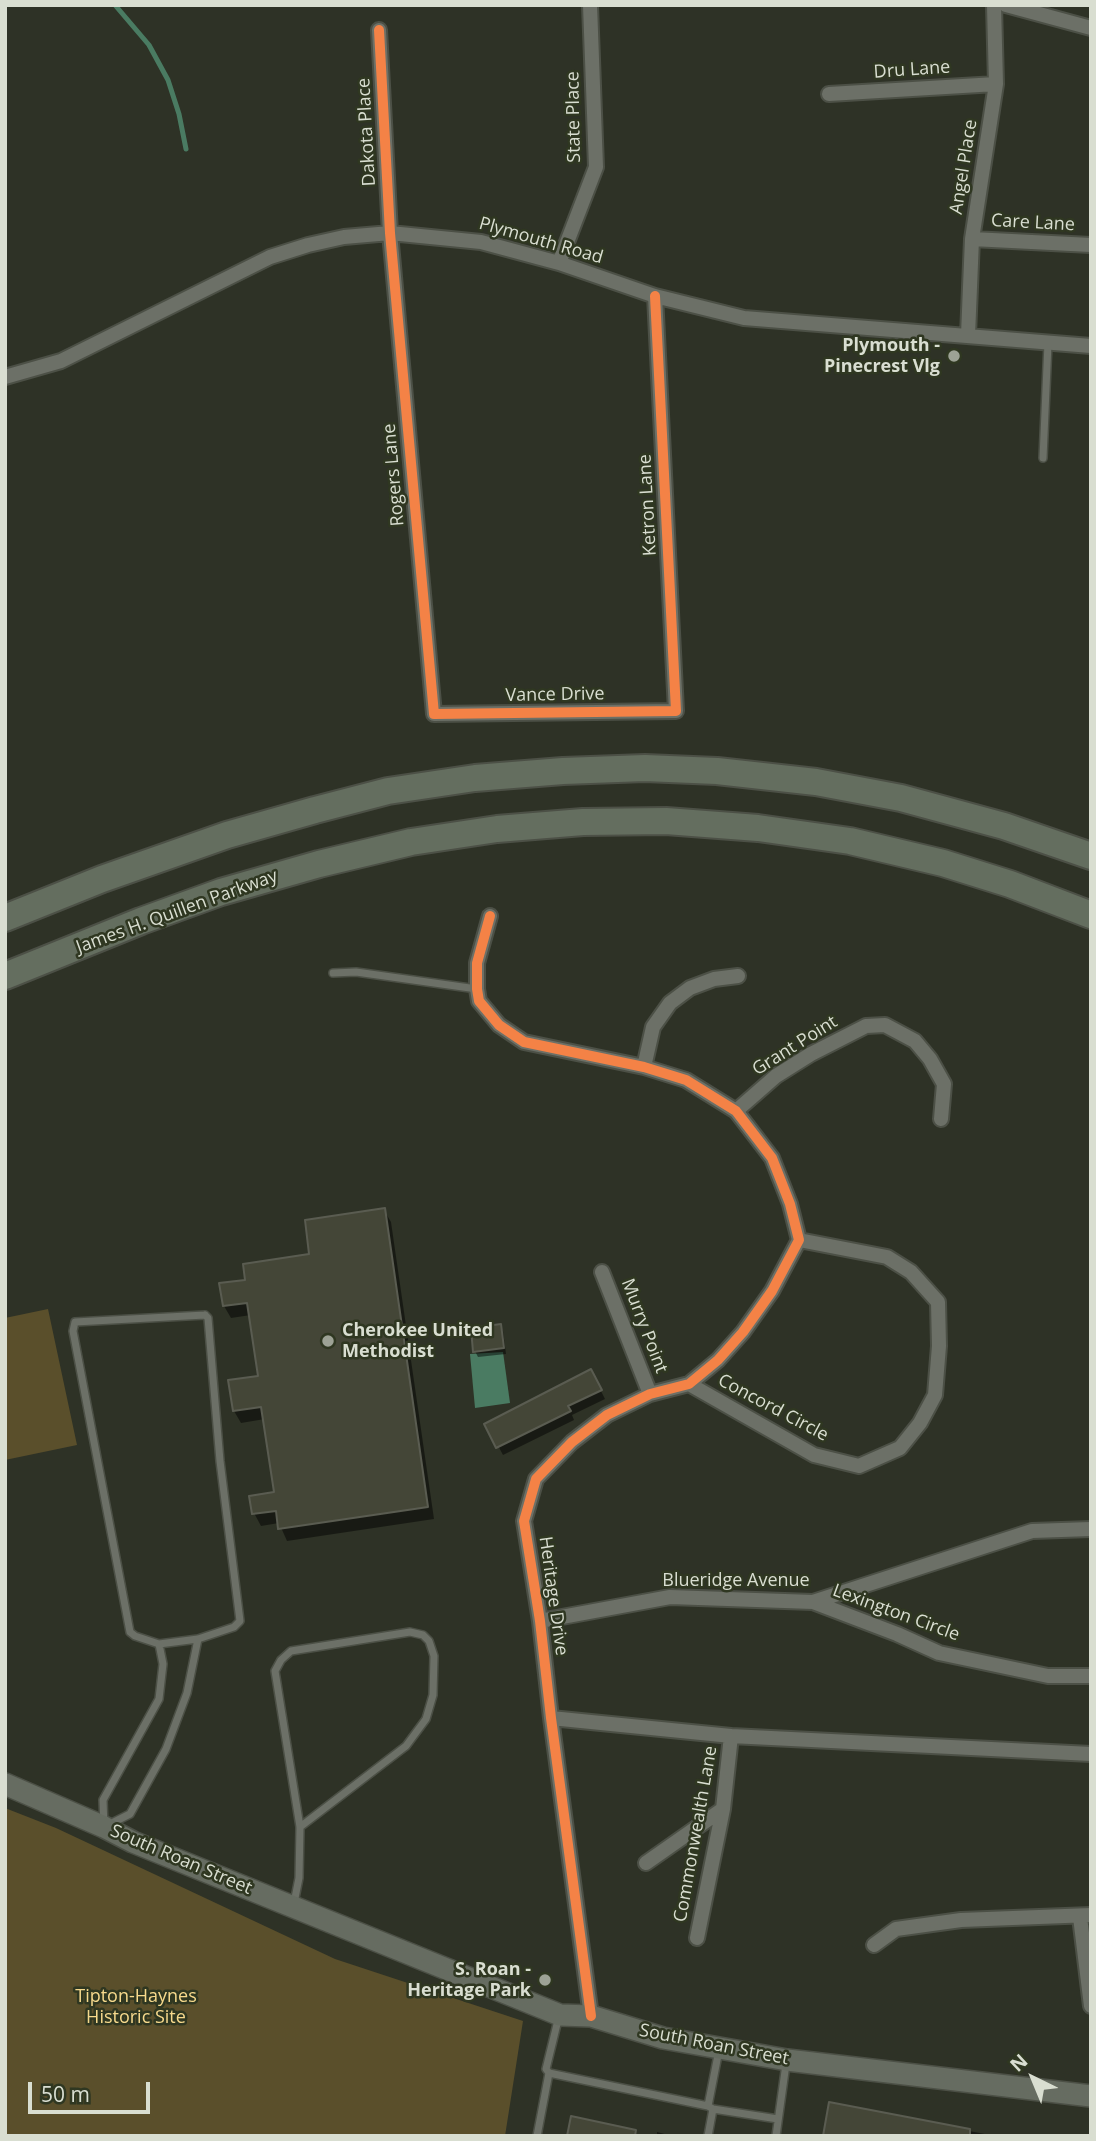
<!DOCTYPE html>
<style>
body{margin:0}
#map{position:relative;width:1096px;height:2141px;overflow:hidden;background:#2e3226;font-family:"Open Sans",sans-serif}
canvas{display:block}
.frame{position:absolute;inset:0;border:7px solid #d9ded1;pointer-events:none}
.north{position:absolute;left:998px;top:2043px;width:70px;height:70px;-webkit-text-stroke:5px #2f3721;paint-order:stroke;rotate:317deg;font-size:19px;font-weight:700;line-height:28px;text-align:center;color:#d9ded1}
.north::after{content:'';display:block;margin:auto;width:24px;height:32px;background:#d9ded1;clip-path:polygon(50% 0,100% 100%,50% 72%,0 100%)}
.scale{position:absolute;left:28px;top:2082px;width:122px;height:32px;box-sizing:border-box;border:4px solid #d9ded1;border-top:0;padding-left:9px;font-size:21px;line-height:24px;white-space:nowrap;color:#d9ded1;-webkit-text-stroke:5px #2f3721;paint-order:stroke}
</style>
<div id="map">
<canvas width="1096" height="2141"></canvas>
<div class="frame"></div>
<div class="north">N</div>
<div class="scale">50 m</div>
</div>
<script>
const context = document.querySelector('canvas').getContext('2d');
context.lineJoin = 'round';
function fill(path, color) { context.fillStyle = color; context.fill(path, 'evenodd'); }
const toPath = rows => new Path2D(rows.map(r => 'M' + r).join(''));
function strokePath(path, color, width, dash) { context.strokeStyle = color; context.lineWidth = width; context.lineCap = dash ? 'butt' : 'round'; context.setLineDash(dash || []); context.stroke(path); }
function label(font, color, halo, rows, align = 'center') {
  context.font = font + ' "Open Sans",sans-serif'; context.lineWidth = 5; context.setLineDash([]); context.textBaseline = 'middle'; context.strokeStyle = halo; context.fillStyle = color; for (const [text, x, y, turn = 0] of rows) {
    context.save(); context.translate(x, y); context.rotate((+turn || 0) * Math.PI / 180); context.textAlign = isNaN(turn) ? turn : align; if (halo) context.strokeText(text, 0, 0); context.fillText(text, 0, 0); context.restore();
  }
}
const green = toPath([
 [48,1309,77,1445,5,1460,5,1318],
 [5,1808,56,1828,335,1959,523,2021,505,2136,5,2136]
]);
const water = toPath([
 [503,1352,510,1403,475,1408,470,1354]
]);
const shadow = toPath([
 [384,1210,391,1222,434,1519,287,1541,279,1523,261,1526,254,1513,276,1494,265,1419,241,1423,234,1411,260,1377,251,1315,231,1318,224,1306,221,1285,247,1281,311,1255],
 [500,1326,503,1331,506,1354,478,1357,475,1351],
 [595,1379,605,1399,572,1415,574,1420,503,1455,487,1425],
 [830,2104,995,2136,824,2136],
 [657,2132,672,2136,657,2136]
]);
const stream = toPath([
 [115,5,149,45,168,80,179,114,186,149]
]);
const building = toPath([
 [385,1208,428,1507,278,1529,276,1511,252,1514,249,1496,274,1492,261,1407,233,1411,228,1380,258,1376,247,1303,223,1306,219,1283,245,1280,243,1264,309,1254,305,1220,385,1208],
 [501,1324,504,1348,473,1352,471,1328,501,1324],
 [591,1369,602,1390,568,1406,571,1411,496,1448,484,1424,591,1369],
 [829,2102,970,2129,970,2136,823,2136,829,2102],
 [571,2116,636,2130,635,2136,567,2136,571,2116]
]);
const service = toPath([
 [1043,458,1048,343],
 [333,973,356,972,477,989],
 [205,1315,208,1318,220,1461,240,1621,234,1627,198,1639,159,1644,135,1636,130,1632,73,1331,75,1322,205,1315],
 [159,1644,163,1664,159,1699,103,1800,104,1827,130,1814,166,1749,187,1693,198,1639],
 [294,1903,299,1878,300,1827,275,1671,281,1660,291,1651,410,1632,423,1635,429,1641,434,1656,433,1695,426,1719,406,1746,300,1827],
 [559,2016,546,2069,549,2073,708,2106],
 [719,2050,708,2106,713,2109,778,2119],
 [537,2136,549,2073],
 [708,2136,713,2109],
 [776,2136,786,2064]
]);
const minor = toPath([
 [1006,5,1091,28],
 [379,30,390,233,434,714,676,711,655,296],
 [829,94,996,84],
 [972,239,1091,245],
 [559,263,596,167,590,5],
 [968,335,972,239,996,84,994,5],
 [5,377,61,361,270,257,308,245,344,237,390,233,481,242,559,263,655,296,744,318,1091,346],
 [490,916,477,963,477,989,479,1001,499,1025,524,1042,644,1067,686,1080,736,1111,772,1158,790,1204,799,1240,772,1291,743,1332,718,1360,689,1384,650,1394,607,1415,572,1442,536,1479,524,1521,540,1621,551,1718,591,2016],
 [644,1067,653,1027,670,1003,690,988,714,979,738,976],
 [736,1111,776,1076,811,1054,866,1026,885,1025,915,1041,930,1059,944,1084,941,1119],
 [602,1272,650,1394],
 [689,1384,814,1455,859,1466,900,1448,920,1423,935,1395,939,1346,938,1302,911,1272,887,1257,799,1240],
 [813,1602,897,1634,939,1653,1048,1676,1091,1676],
 [540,1621,670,1597,813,1602,1032,1531,1091,1529],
 [551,1718,731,1736,1091,1754],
 [646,1863,723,1809],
 [1080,1917,1091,2006],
 [697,1938,723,1809,731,1736],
 [874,1945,896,1929,961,1920,1091,1915]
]);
const secondary = toPath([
 [5,1784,104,1827,133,1842,560,2015,591,2016,663,2038,787,2060,1091,2096]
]);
const motorway = toPath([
 [5,918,102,879,227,835,315,810,388,791,475,778,563,771,645,768,717,771,816,782,901,798,1004,826,1091,856],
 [5,976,141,921,221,892,319,864,411,842,497,829,583,822,666,821,758,828,850,841,943,863,1010,884,1091,915]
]);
const cycleway = toPath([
 [379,30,390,233,434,714,676,711,655,296],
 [490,916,477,963,477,989,479,1001,499,1025,524,1042,644,1067,686,1080,736,1111,772,1158,790,1204,799,1240,772,1291,743,1332,718,1360,689,1384,650,1394,607,1415,572,1442,536,1479,524,1521,540,1621,551,1718,591,2016]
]);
const markers = [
 [954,356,7,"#9da295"],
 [328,1341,7,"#9da295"],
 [545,1980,7,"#9da295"]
];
const streetNames = [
 ["Dru Lane",912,70,-4],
 ["State Place",574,117,-91],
 ["Dakota Place",367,132,-93],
 ["Angel Place",964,167,-81],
 ["Care Lane",1033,223,3],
 ["Plymouth Road",541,241,16],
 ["Rogers Lane",394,475,-95],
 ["Ketron Lane",648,505,-93],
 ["Vance Drive",555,695,-1],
 ["James H. Quillen Parkway",177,912,-20],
 ["Grant Point",795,1046,-32],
 ["Murry Point",644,1326,69],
 ["Concord Circle",773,1408,28],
 ["Blueridge Avenue",736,1581],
 ["Heritage Drive",553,1596,82],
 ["Lexington Circle",896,1613,20],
 ["Commonwealth Lane",696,1834,-80],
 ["South Roan Street",181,1860,23],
 ["South Roan Street",714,2045,11]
];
const poiNames = [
 ["Plymouth -",940,346],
 ["Pinecrest Vlg",940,367],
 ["Cherokee United",342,1331,"left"],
 ["Methodist",342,1352,"left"],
 ["S. Roan -",531,1970],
 ["Heritage Park",531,1991]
];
const parkNames = [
 ["Tipton-Haynes",136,1997],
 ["Historic Site",136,2018]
];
fill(green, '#5a4f2b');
fill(water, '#4a7b62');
fill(shadow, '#0007');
strokePath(stream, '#4a7b62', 5);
fill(building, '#444637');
strokePath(building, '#5a5c51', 2);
strokePath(service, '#4c5046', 10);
strokePath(minor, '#4c5046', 18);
strokePath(secondary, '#4c5046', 24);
strokePath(motorway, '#4c5046', 30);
strokePath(service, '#6c7067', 7);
strokePath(minor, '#6c7067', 14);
strokePath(secondary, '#666c61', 21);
strokePath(motorway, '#646e5f', 26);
strokePath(cycleway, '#f48246', 10);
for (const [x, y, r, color] of markers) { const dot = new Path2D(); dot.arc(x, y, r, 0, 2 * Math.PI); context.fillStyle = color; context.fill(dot); strokePath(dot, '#2f3721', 2.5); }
label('18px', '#d9ded1', '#2f3721', streetNames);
label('bold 18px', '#d9ded1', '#2f3721', poiNames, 'right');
label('18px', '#f6d98c', '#2f3721', parkNames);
</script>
